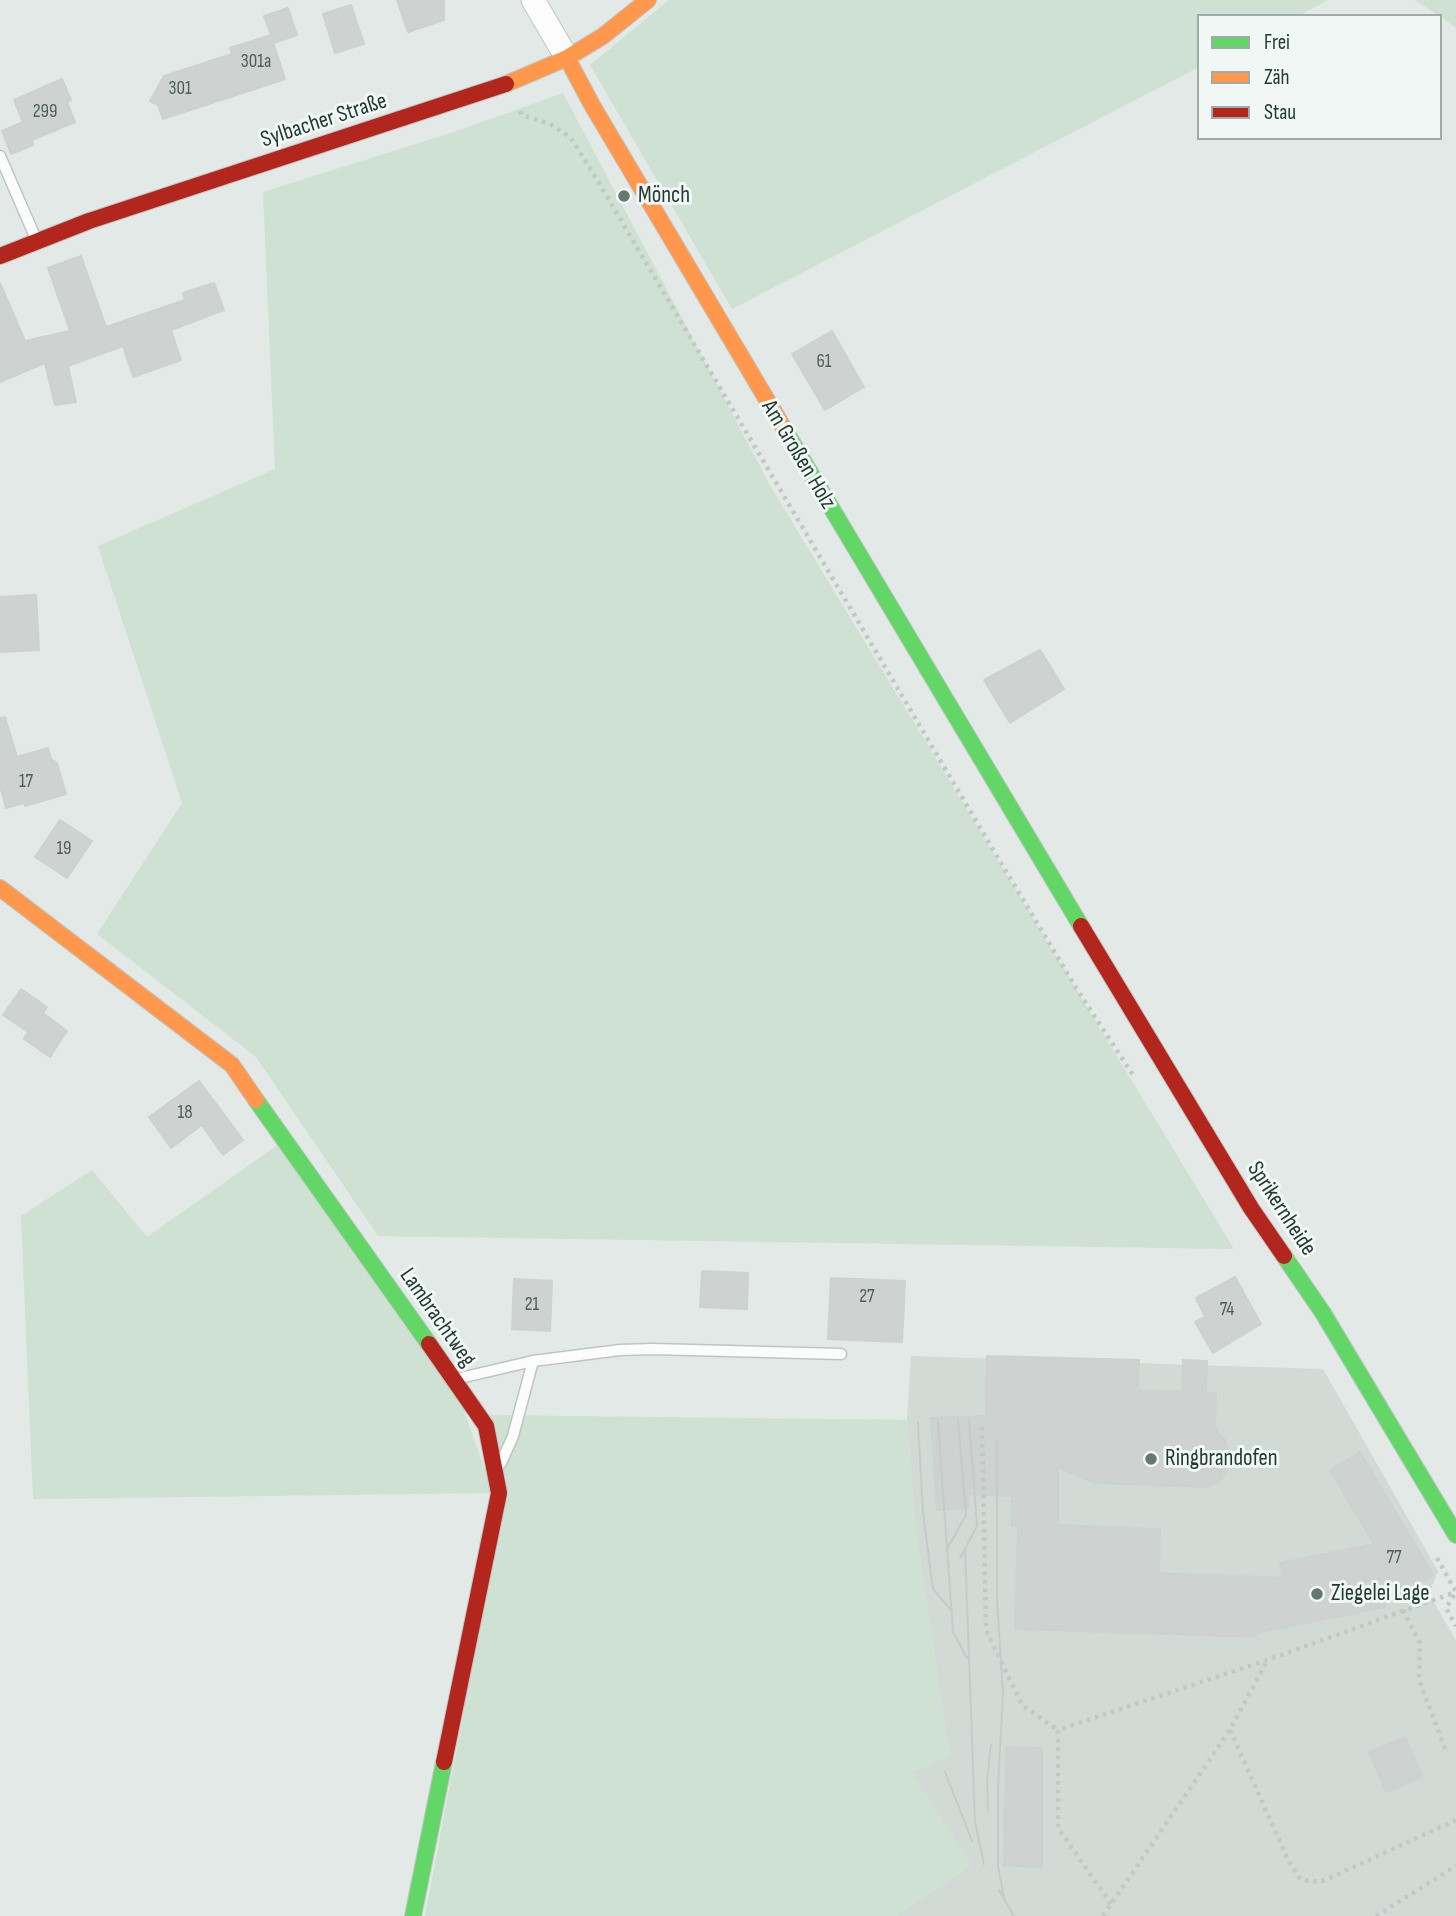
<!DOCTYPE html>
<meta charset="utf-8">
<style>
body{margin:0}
#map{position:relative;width:1456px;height:1916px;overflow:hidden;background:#e3e9e6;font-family:"Sofia Sans Condensed",sans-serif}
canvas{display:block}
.legend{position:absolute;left:1197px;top:14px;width:245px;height:126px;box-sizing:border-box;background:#f1f7f4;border:2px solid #9faba7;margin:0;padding:9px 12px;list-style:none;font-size:21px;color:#233a33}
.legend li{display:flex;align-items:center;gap:14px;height:35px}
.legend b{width:35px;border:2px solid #9faba7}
</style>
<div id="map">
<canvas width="1456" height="1916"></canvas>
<ul class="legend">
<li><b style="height:9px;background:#63d668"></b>Frei</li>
<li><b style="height:9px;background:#ff974d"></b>Zäh</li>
<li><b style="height:9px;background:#b3261e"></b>Stau</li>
</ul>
</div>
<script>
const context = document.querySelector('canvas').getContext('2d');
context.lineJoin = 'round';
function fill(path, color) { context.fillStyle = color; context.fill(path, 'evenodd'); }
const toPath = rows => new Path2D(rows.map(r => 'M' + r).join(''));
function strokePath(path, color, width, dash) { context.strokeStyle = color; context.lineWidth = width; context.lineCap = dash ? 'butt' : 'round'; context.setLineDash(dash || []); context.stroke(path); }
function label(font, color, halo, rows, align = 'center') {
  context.font = font + ' "Sofia Sans Condensed",sans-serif'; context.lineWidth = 6; context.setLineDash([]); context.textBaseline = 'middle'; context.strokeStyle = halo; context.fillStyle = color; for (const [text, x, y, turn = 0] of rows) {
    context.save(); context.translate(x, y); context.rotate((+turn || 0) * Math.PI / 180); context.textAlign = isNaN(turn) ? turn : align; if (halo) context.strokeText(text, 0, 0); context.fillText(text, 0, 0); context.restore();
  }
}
const built = toPath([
 [911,1356,1323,1369,1438,1571,1429,1594,1456,1640,1456,1916,895,1916,971,1865,911,1772,949,1755,915,1524,907,1420]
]);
const green = toPath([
 [669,0,1328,0,1298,16,1199,16,1199,67,732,309,590,65],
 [1414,0,1456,0,1456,28,1440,16],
 [563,93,772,489,1234,1249,378,1236,256,1057,97,934,182,803,98,546,275,469,263,192,457,131],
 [279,1144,462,1405,493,1493,33,1499,21,1216,92,1170,147,1237],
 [487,1415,907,1420,915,1524,949,1755,911,1772,971,1865,895,1916,425,1916,506,1489]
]);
const building = toPath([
 [397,0,444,0,444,20,408,32,397,0],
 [351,5,364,44,335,53,323,14,351,5],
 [288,8,297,35,273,43,272,39,285,79,163,119,158,105,150,101,164,76,232,54,230,48,271,35,264,16,288,8],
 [62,79,71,100,67,102,75,122,32,140,33,145,11,154,2,131,23,122,14,100,62,79],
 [81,256,106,327,185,300,183,293,214,283,224,310,171,330,181,360,133,377,123,346,68,366,76,402,55,405,45,363,0,382,0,283,25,341,70,331,48,268,81,256],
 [832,331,864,387,825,410,792,354,832,331],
 [36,595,39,650,0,652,0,597,36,595],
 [1040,650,1064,689,1010,723,984,680,1040,650],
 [5,717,17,757,48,748,51,759,57,763,66,794,25,806,24,803,6,808,0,785,0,718,5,717],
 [60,820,92,841,67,878,35,857,60,820],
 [21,989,47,1007,43,1013,67,1031,50,1057,24,1039,28,1032,3,1015,21,989],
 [199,1081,243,1140,223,1155,202,1125,171,1148,149,1117,199,1081],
 [702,1271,748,1273,747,1309,700,1307,702,1271],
 [1235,1277,1261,1324,1213,1353,1195,1322,1205,1317,1196,1298,1235,1277],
 [831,1278,905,1281,902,1342,828,1339,831,1278],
 [514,1279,552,1281,550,1331,512,1329,514,1279],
 [987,1356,1139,1360,1138,1390,1182,1392,1183,1360,1207,1361,1206,1393,1216,1393,1215,1429,1225,1440,1229,1452,1225,1475,1217,1482,1207,1487,1094,1483,1058,1467,1058,1525,1160,1529,1159,1573,1283,1578,1280,1563,1374,1544,1330,1470,1360,1452,1433,1575,1385,1604,1385,1607,1256,1633,1256,1637,1015,1629,1018,1526,1012,1526,1012,1496,968,1494,969,1508,937,1510,931,1418,986,1416,987,1356],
 [1405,1737,1422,1777,1386,1792,1369,1752,1405,1737],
 [1006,1747,1042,1748,1042,1867,1004,1866,1006,1747]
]);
const path = toPath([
 [520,111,522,115,550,124,571,138,596,178,992,848,1078,991,1135,1078],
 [982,1427,986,1630,1022,1705,1058,1730],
 [1437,1558,1456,1592,1446,1608,1456,1626],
 [1403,1610,1420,1643,1419,1680,1446,1751],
 [1230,1730,1289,1862,1301,1880,1321,1882,1456,1820],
 [1111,1904,1058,1828,1058,1730,1267,1660,1456,1592],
 [1103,1916,1230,1730,1267,1661],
 [1376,1916,1456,1866]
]);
const lane = toPath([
 [0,156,36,239],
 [456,1379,533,1361,620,1350,653,1349,841,1354],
 [501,1463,513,1436,533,1361]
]);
const street = toPath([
 [533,0,567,58]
]);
const fast = toPath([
 [786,432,1081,926],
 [256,1100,429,1344],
 [1284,1256,1323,1313,1456,1535],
 [413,1916,444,1762]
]);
const slow = toPath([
 [567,58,592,105,786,432],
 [506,84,567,58,603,36,648,0],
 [0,888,232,1065,256,1100]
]);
const jam = toPath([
 [0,256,89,221,506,84],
 [1081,926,1251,1208,1284,1256],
 [429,1344,486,1426,499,1493,444,1762]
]);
const tram = toPath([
 [938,1421,953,1632,967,1658],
 [918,1422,923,1513,933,1589,951,1610],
 [997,1441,997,1600,1003,1694,998,1786,998,1866,1004,1898],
 [947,1549,966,1515,958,1419],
 [965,1549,975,1821,984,1865],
 [960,1558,977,1526,969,1419],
 [945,1772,972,1841],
 [988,1811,987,1781,991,1745],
 [999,1890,1014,1916]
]);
const markers = [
 [624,196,7,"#667772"],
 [1151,1459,7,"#667772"],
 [1317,1594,7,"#667772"]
];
const numberNames = [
 ["301a",256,62],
 ["301",180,89],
 ["299",45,112],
 ["61",824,362],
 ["17",26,782],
 ["19",64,849],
 ["18",185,1113],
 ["27",867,1297],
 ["21",532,1305],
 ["74",1227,1310],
 ["77",1394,1558]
];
const streetNames = [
 ["Sylbacher Straße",324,121,-18],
 ["Am Großen Holz",798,455,59],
 ["Sprikernheide",1281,1209,57],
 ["Lambrachtweg",437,1318,55]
];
const poiNames = [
 ["Mönch",638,196],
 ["Ringbrandofen",1165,1459],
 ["Ziegelei Lage",1331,1594]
];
fill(built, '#d2dad6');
fill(green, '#cee1d3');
fill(building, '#ced2d0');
strokePath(building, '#ccd2cf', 2);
strokePath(lane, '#c0c5c3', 13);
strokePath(street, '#c0c5c3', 25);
strokePath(fast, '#c0c6c3', 18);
strokePath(slow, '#c0c6c3', 18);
strokePath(jam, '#c0c6c3', 18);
strokePath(path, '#c0c9c5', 4.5, [3.5, 5]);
strokePath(lane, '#fbfcfb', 10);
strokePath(street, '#fbfcfb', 23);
strokePath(fast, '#63d668', 16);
strokePath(slow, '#ff974d', 16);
strokePath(jam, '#b3261e', 16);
strokePath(tram, '#c6cac9', 2);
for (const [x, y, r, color] of markers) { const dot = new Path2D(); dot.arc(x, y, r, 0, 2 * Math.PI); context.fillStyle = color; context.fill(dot); strokePath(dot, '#f1f7f4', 2.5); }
label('19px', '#4e605a', null, numberNames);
label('23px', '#233a33', '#f1f7f4', streetNames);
label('23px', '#233a33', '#f1f7f4', poiNames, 'left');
</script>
